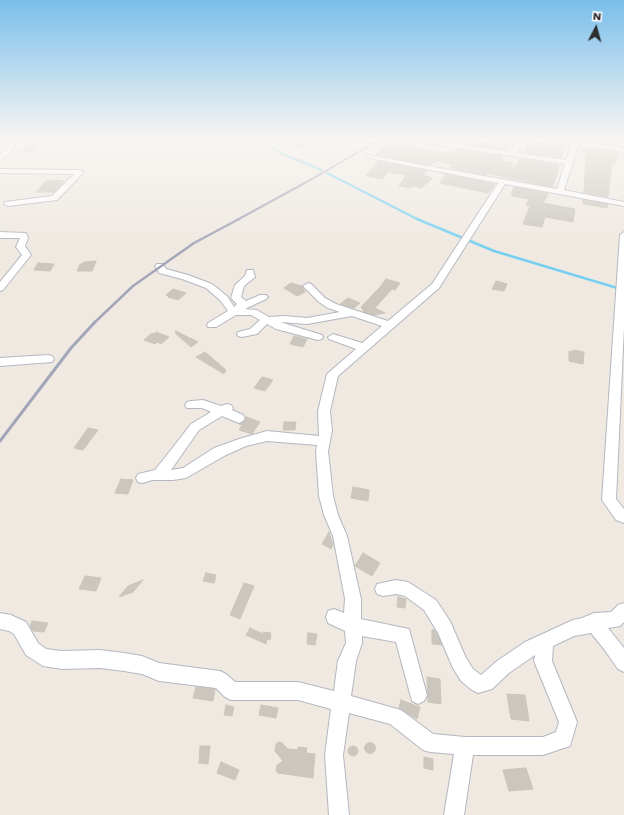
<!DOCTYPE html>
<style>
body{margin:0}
#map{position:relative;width:624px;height:815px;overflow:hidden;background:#efe9e1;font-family:Poppins,sans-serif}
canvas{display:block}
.north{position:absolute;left:576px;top:8px;width:40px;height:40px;-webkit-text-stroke:3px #fff;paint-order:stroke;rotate:6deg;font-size:11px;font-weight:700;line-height:16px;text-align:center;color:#2e2e2e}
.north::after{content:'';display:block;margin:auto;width:14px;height:18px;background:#2e2e2e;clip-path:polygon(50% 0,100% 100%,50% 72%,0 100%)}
</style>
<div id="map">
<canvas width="624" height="815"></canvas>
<div class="north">N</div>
</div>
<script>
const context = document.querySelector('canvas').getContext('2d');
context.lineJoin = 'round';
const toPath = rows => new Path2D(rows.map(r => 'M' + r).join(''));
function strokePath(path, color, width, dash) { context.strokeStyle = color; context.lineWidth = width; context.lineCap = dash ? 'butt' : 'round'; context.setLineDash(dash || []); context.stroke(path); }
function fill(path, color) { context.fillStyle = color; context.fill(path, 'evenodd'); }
const streamFar1 = toPath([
 [257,137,280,153,322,170],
 [327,173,419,220]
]);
const stream = toPath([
 [417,219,494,251,624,290]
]);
const building = toPath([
 [36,137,47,137,30,152,21,151,36,137],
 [296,137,322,137,300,148,283,143,296,137],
 [500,137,511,137,511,142,506,150,466,144,471,140,500,147,500,137],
 [530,137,539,137,536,142,555,145,558,137,568,139,561,158,524,152,528,145,526,145,530,137],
 [587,137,615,137,614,140,616,141,616,144,617,145,586,141,587,137],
 [391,144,452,154,458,149,502,156,502,161,512,163,513,169,520,159,559,165,557,170,559,170,552,187,486,173,487,175,450,168,453,164,435,161,431,165,376,155,382,148,388,149,391,144],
 [584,147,619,153,616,163,612,163,608,197,584,192,586,152,583,152,584,147],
 [378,161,427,171,424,175,433,178,421,188,413,186,411,188,399,186,406,175,389,172,382,179,366,176,378,161],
 [446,174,493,184,494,185,488,193,440,183,446,174],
 [46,181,50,180,64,181,54,192,36,192,46,181],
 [514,187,548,194,543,203,575,209,573,222,545,217,542,227,523,224,530,206,526,205,529,199,512,196,513,194,511,194,514,187],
 [583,200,608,204,607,208,583,204,583,200],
 [96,261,92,271,77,271,80,264,83,264,84,262,96,261],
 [38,263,54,264,50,271,34,270,38,263],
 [386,279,400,283,395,290,392,289,375,308,385,313,373,315,364,312,361,307,381,286,386,279],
 [496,281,507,284,504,291,492,289,496,281],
 [291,283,302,286,305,292,297,296,284,288,291,283],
 [173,289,186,293,178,300,168,297,169,296,166,295,173,289],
 [348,298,360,303,354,308,340,304,348,298],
 [176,331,198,342,191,347,175,333,176,331],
 [156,332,169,337,161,344,157,342,155,344,144,340,152,333,154,334,156,332],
 [294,336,307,339,303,347,290,344,294,336],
 [573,350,584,352,583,364,569,361,569,351,573,352,573,350],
 [205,352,226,370,224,374,196,357,205,352],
 [262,377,273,380,265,391,254,388,262,377],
 [246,417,260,422,252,434,239,430,242,425,239,424,244,422,246,417],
 [284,422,296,422,295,430,283,430,284,422],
 [88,428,98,430,83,450,74,448,88,428],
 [121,479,133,480,128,494,115,493,121,479],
 [353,487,369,490,368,501,351,498,353,487],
 [329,532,333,545,331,549,322,544,329,532],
 [363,553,380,563,372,576,355,566,363,553],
 [206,573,216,575,214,583,203,581,206,573],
 [85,576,101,578,96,591,79,589,85,576],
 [143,580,133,592,119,597,128,586,143,580],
 [244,583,254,586,240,619,230,615,244,583],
 [398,597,406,599,405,608,397,607,398,597],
 [32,621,48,623,44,632,33,631,30,626,32,621],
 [250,628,263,634,263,632,271,633,270,640,267,639,266,644,246,635,250,628],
 [432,630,435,630,442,645,432,644,432,630],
 [308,633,317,634,315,645,307,644,308,633],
 [427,677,440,679,441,704,428,702,427,677],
 [196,687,215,689,213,701,193,698,196,687],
 [507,694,525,695,529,721,511,719,507,694],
 [401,700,420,707,417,719,399,708,401,700],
 [226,705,234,707,232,716,224,715,226,705],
 [261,705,278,708,276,718,259,715,261,705],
 [279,742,282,743,288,749,298,750,298,747,307,748,306,753,315,754,313,778,278,773,276,771,277,765,283,761,275,751,276,744,279,742],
 '364.5 748a5.5 5.5 0 1 1 11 0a5.5 5.5 0 1 1-11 0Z',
 '348 751a5 5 0 1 1 10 0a5 5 0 1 1-10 0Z',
 [200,746,210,746,208,764,199,763,200,746],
 [424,757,433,759,433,770,424,768,424,757],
 [221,762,239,770,235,780,217,773,221,762],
 [526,768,533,789,509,791,503,770,526,768]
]);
const minor = toPath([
 [396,137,411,137,511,152,517,137,523,137,517,153,566,160,574,137,580,137,579,141,624,148,624,152,578,145,564,190,624,202,624,206,505,184,439,288,338,376,330,411,332,431,328,451,333,496,338,515,347,536,361,599,361,619,409,629,427,695,424,701,418,704,412,701,396,642,362,636,362,643,356,661,351,696,401,710,433,734,465,737,543,737,556,732,559,722,534,661,535,655,509,673,492,689,478,693,472,690,461,681,453,668,438,633,424,610,405,596,396,594,383,596,377,594,375,589,377,584,396,580,408,582,436,600,450,621,465,656,473,669,481,675,497,661,525,642,573,620,582,618,594,613,611,612,618,605,624,603,624,622,620,626,608,628,624,648,624,672,618,669,604,649,591,633,574,636,553,646,552,661,577,722,570,746,543,755,473,755,464,815,444,815,454,754,430,752,423,750,390,724,349,713,343,755,349,815,329,815,325,755,331,709,298,700,231,700,225,697,216,688,159,681,142,674,124,671,100,668,62,669,43,666,26,655,14,634,9,631,0,629,0,613,11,615,26,622,38,643,46,649,62,651,100,650,124,653,142,656,159,663,220,671,226,674,235,682,298,682,334,691,338,661,346,643,345,631,328,623,326,617,328,611,334,609,344,613,345,599,333,536,324,515,319,496,316,451,317,445,267,441,246,446,224,456,186,478,173,480,152,480,143,483,138,482,136,478,138,474,155,470,171,450,191,424,211,412,202,408,187,408,185,405,187,402,191,401,203,400,221,406,227,404,231,405,233,408,232,410,243,415,245,418,243,421,239,423,222,416,199,430,171,470,183,468,214,448,239,439,267,431,319,436,318,411,327,374,356,349,329,339,328,337,333,334,362,343,382,326,352,316,307,324,280,322,322,335,323,337,322,339,318,340,276,329,267,324,257,334,242,337,238,336,237,334,238,332,250,329,260,320,251,315,236,315,216,327,208,327,207,325,208,323,228,311,220,300,206,288,182,279,159,273,155,266,157,264,163,264,166,269,188,275,212,284,227,296,234,307,237,304,231,298,235,285,245,276,247,270,253,270,255,277,244,286,241,297,246,301,260,295,266,295,268,297,266,299,245,309,257,310,269,317,285,316,307,318,340,312,328,308,319,302,303,286,308,283,311,284,325,298,336,304,388,321,432,284,498,183,369,158,366,156,367,155,557,189,565,164,399,139,396,137],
 [11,143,15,143,15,148,0,161,0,155,9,147,11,143],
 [0,169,80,170,84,172,57,200,8,206,4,204,5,202,52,196,74,174,0,173,0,169],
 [0,232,26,233,28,238,25,246,31,255,3,290,0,291,0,282,22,255,16,247,20,238,0,238,0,232],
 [624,232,624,327,616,499,624,509,624,523,616,520,602,500,620,235,624,232],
 [48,355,52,356,54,359,52,362,0,366,0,358,48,355]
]);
const railFar2 = toPath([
 [237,220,312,179,384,137]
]);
const railFar1 = toPath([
 [94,323,133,286,194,243,239,219]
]);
const rail = toPath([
 [0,441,71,348,95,322]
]);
strokePath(streamFar1, '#75cff0', 2);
strokePath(stream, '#75cff0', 2.5);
fill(building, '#cbc7bf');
strokePath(building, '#cbc5ba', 1);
strokePath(minor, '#b4b7c1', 2);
fill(minor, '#fff');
strokePath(railFar2, '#a3a6b8', 2);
strokePath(railFar1, '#a3a6b8', 2.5);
strokePath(rail, '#a3a6b8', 3);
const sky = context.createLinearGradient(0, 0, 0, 251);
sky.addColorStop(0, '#7abfeb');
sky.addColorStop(0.55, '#f8f5f2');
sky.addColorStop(1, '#f8f5f200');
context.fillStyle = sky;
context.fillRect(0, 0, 624, 251);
</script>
